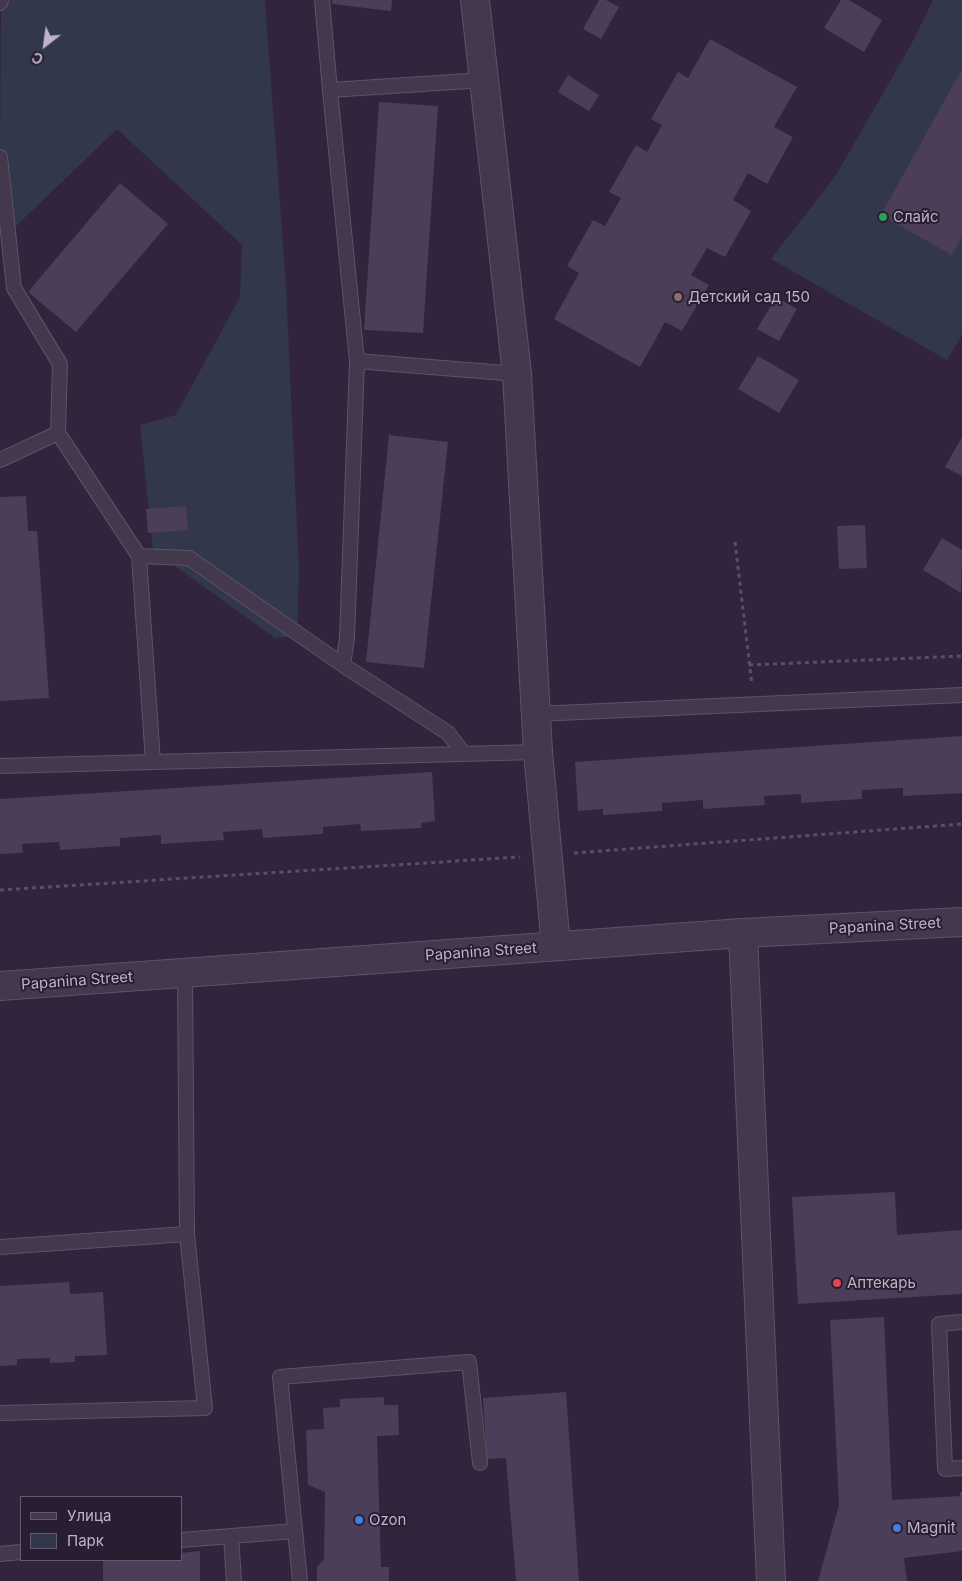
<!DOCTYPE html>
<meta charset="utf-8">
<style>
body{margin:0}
#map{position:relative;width:962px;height:1581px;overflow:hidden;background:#31243c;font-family:Inter,sans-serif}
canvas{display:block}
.legend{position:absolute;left:20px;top:1496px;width:162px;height:65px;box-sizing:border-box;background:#281d31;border:1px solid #64596d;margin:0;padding:6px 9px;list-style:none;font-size:15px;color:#bfb3c7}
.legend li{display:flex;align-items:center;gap:10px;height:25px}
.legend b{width:25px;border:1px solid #64596d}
.north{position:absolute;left:20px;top:20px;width:50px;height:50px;-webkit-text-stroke:4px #281d31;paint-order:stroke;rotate:210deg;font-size:14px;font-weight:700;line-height:20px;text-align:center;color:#bfb3c7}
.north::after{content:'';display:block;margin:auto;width:18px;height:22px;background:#bfb3c7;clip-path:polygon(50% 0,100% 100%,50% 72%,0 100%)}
</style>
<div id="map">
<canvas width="962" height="1581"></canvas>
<ul class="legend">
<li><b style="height:6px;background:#43384c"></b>Улица</li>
<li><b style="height:14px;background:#33374b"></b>Парк</li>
</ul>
<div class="north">С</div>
</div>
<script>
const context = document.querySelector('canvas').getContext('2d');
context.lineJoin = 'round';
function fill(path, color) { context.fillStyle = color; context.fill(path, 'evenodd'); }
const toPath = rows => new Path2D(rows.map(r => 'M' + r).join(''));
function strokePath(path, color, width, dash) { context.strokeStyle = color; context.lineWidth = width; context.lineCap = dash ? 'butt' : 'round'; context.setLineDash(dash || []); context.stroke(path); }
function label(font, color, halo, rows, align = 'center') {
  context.font = font + ' Inter,sans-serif'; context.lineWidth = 4; context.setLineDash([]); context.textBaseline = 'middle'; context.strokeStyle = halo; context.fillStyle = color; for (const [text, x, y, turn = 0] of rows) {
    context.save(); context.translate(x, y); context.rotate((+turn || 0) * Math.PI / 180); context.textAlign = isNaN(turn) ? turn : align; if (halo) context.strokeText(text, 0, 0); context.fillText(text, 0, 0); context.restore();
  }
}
const green = toPath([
 [1,0,265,0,286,286,299,571,297,636,275,638,153,550,140,425,176,415,240,297,242,245,117,129,11,231,0,152],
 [933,0,962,0,962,335,947,360,771,259,836,175,912,43]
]);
const building = toPath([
 [332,0,392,0,391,11,332,4],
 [599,0,606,0,619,7,601,39,583,29],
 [841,0,849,0,882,20,864,52,824,28],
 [710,39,797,87,774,127,793,137,767,184,748,173,733,200,751,211,725,257,707,248,691,275,709,285,682,331,665,322,640,367,554,319,579,273,567,266,593,220,605,226,621,198,609,192,636,145,647,152,662,125,651,119,678,72,688,78],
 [962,69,962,237,952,255,881,215],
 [568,75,599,95,589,111,558,92],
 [379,102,438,106,423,333,364,330],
 [120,183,168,224,76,332,28,292],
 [776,297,797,309,779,341,757,329],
 [758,356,799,380,779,413,738,389],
 [389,435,448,442,424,668,366,662],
 [962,437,962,476,945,467],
 [26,496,28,531,37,531,49,698,0,701,0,497],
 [186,506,188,530,148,533,146,509],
 [865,525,867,568,839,569,837,526],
 [942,538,962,550,961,593,923,570],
 [962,736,962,793,903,796,903,788,862,790,862,799,801,803,801,794,764,796,765,805,703,809,703,800,662,803,662,811,603,815,603,809,578,811,575,762],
 [432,772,435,821,421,823,422,828,361,831,360,824,323,827,323,834,263,838,262,829,223,832,224,840,161,844,161,835,120,838,120,846,60,850,59,842,22,844,23,853,0,854,0,799],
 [895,1192,897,1235,962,1230,962,1294,798,1304,792,1197],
 [69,1282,70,1294,103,1292,107,1355,75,1356,75,1362,50,1363,50,1358,17,1359,17,1365,0,1366,0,1286],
 [884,1317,892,1500,960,1496,960,1492,962,1492,962,1551,904,1558,907,1581,818,1581,839,1505,830,1320],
 [566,1392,579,1581,516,1581,506,1458,487,1459,483,1398],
 [384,1397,384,1405,398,1405,399,1435,377,1436,381,1567,389,1567,389,1581,317,1581,317,1567,324,1559,325,1492,308,1485,306,1430,324,1429,323,1408,340,1407,340,1399],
 [200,1551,200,1581,103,1581,103,1560,181,1560,181,1553]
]);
const path = toPath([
 [735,542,752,685],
 [749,665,962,656],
 [574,853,962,824],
 [0,890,520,857]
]);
const service = toPath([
 [322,0,330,90],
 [0,3,1,0],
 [484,80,330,90,357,361,517,374],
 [0,157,14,288,60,364,58,433,0,460],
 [58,433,139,556,153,762],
 [139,556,189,558,343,665,448,733,464,754],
 [343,665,347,638,357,361],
 [536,714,962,695],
 [0,766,538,752],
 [0,1247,187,1234],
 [962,1322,939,1324,945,1469,962,1468],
 [0,1413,205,1408,187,1234,185,973],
 [231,1536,234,1581],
 [181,1540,295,1531],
 [0,1554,21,1552],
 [300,1581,280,1377,469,1362,480,1463]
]);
const minor = toPath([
 [475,0,517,374,538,752,556,946],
 [743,933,771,1581]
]);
const tertiary = toPath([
 [0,986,743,933,962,922]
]);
const markers = [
 [883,217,5,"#2e9e5b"],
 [678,297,5,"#8d6e63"],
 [837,1283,5,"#e0444e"],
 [359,1520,5,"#3f7fe0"],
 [897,1528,5,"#3f7fe0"]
];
const poiNames = [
 ["Слайс",893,217],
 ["Детский сад 150",688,297],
 ["Аптекарь",847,1283],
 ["Ozon",369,1520],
 ["Magnit",907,1528]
];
const streetNames = [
 ["Papanina Street",885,926,-3],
 ["Papanina Street",481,952,-4],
 ["Papanina Street",77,981,-4]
];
fill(green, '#33374b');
fill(building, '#4c3e59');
strokePath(service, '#5e5367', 16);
strokePath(minor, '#5e5367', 30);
strokePath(tertiary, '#5e5367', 30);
strokePath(path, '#545267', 3, [4, 4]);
strokePath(service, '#43384c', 14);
strokePath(minor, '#43384c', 28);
strokePath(tertiary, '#43384c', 28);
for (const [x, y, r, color] of markers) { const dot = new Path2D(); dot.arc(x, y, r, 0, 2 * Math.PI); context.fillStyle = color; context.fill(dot); strokePath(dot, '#281d31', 2); }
label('15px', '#bfb3c7', '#281d31', poiNames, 'left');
label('15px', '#bfb3c7', '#281d31', streetNames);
</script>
